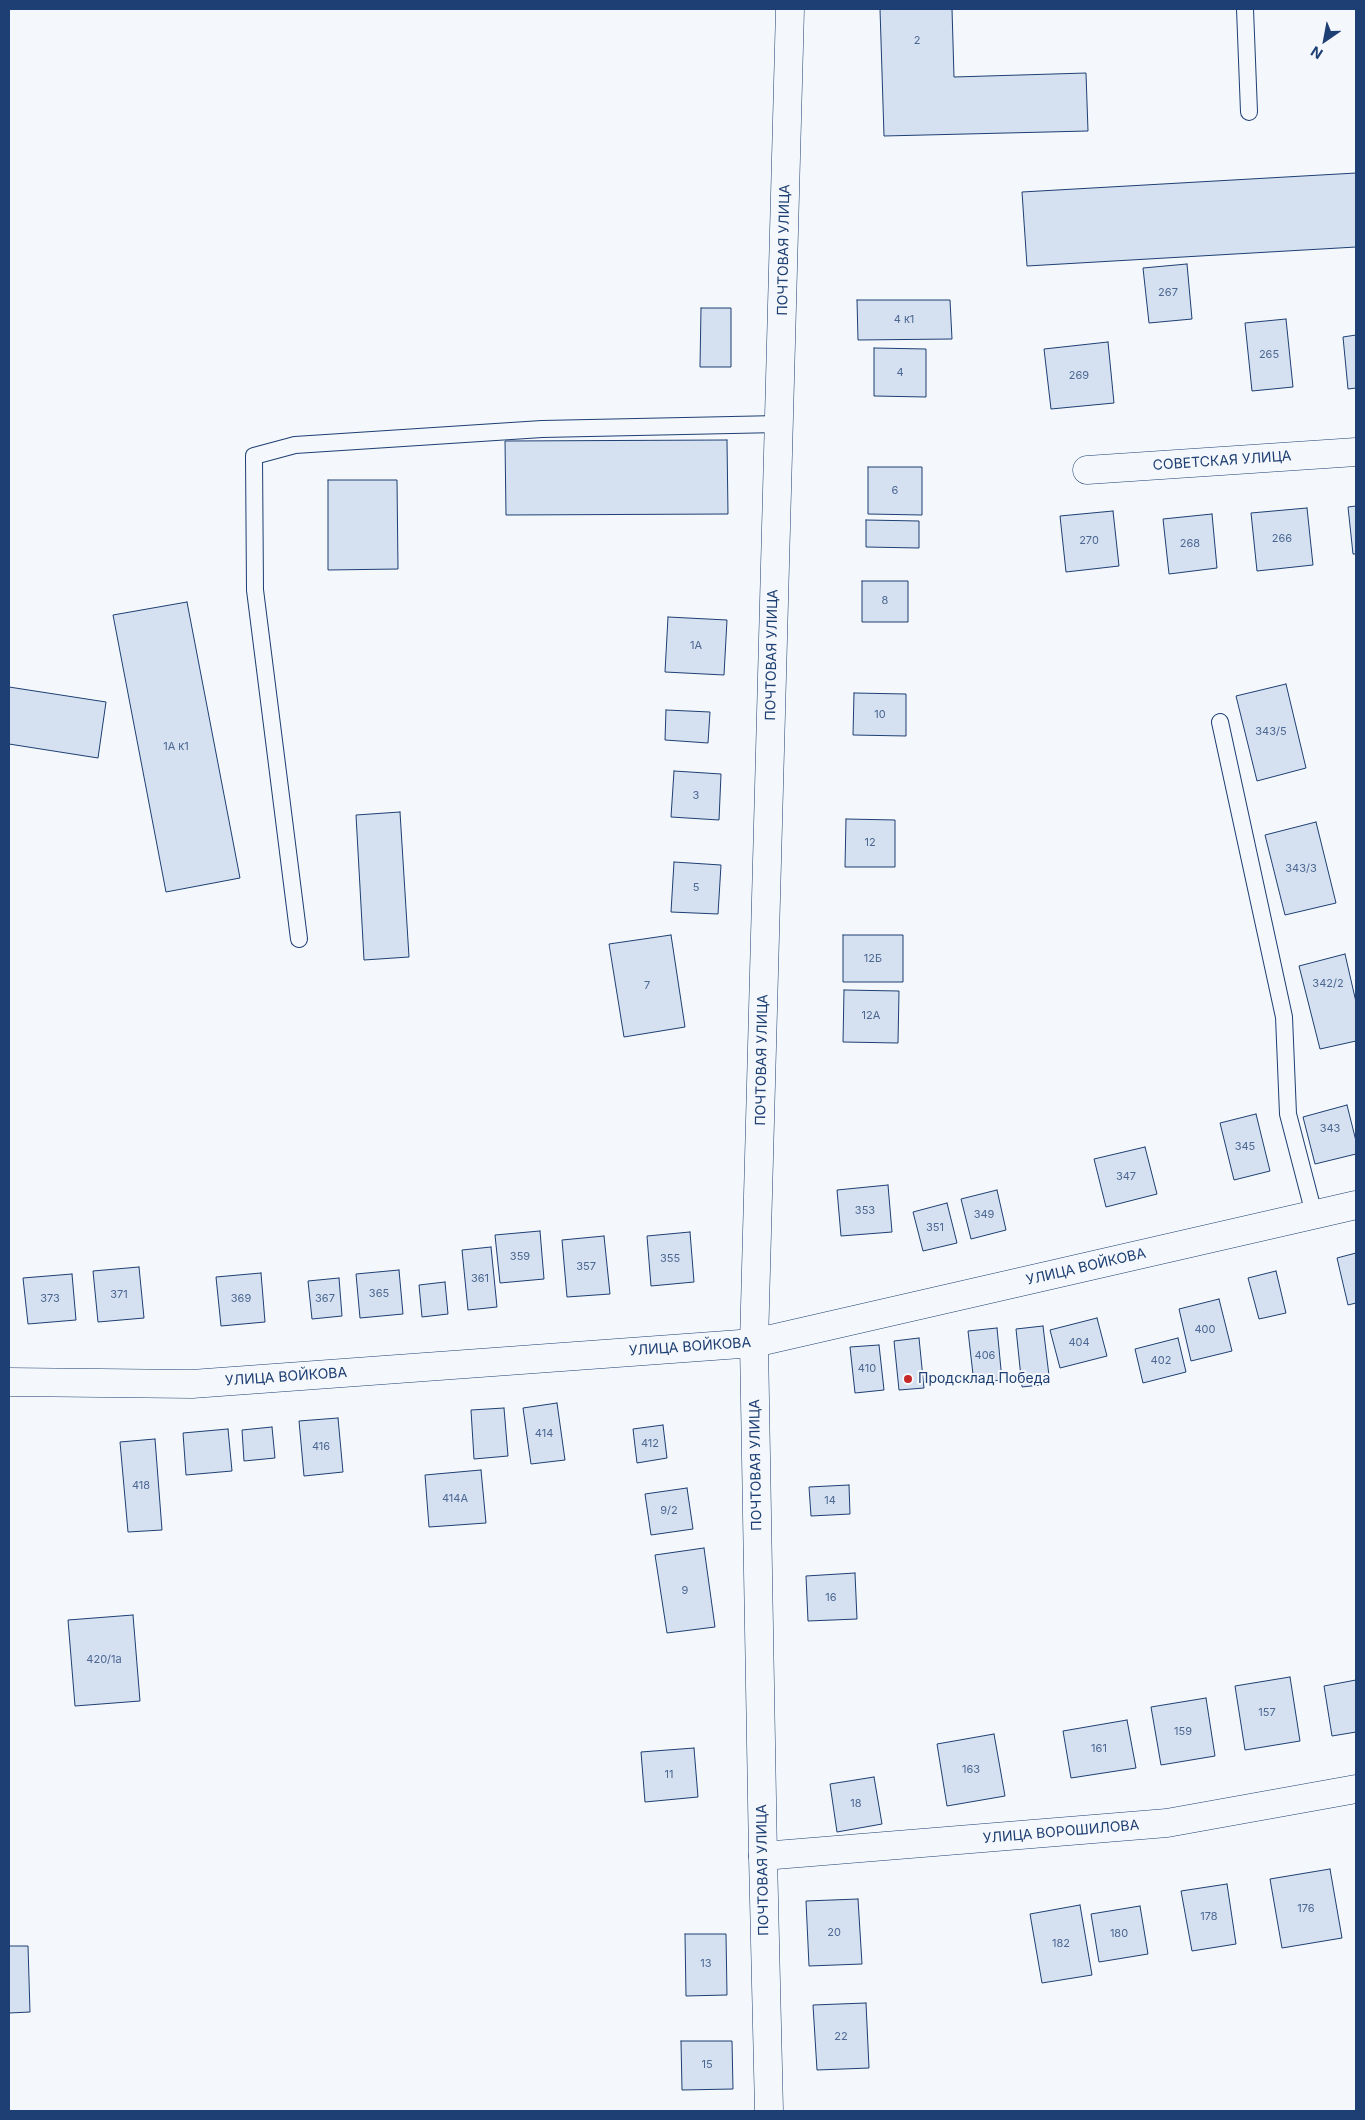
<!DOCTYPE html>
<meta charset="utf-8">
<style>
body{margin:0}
#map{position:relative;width:1365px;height:2120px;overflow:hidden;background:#f4f7fb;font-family:Inter,sans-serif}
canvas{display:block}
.frame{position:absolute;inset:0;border:10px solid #1d3f73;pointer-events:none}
.north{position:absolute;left:1300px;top:15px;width:50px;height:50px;-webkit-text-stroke:4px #f4f7fb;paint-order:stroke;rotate:213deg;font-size:14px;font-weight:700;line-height:20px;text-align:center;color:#1d3f73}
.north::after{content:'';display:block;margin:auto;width:18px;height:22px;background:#1d3f73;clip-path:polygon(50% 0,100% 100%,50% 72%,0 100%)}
</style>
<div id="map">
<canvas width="1365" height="2120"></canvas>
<div class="frame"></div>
<div class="north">N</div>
</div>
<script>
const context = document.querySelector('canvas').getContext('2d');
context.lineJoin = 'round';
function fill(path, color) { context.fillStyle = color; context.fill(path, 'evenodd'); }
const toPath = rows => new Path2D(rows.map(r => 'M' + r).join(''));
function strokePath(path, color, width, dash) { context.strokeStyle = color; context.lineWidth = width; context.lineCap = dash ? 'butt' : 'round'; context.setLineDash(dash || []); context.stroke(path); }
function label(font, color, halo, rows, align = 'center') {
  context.font = font + ' Inter,sans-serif'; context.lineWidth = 4; context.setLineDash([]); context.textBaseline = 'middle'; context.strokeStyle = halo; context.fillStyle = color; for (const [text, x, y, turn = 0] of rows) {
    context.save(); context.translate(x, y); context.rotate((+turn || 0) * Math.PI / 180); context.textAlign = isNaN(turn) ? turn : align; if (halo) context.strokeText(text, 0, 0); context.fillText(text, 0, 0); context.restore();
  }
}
const building = toPath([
 [880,9,952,9,954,77,1086,73,1088,131,884,136,880,9],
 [1356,173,1356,247,1027,266,1022,192,1356,173],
 [1187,264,1192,319,1149,323,1143,268,1187,264],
 [857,300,950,300,952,339,858,340,857,300],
 [701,308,731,308,731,367,700,367,701,308],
 [1286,319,1293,387,1252,391,1245,323,1286,319],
 [1356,335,1356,388,1348,389,1343,337,1356,335],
 [1108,342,1114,403,1051,409,1044,349,1108,342],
 [874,348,926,349,926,397,874,396,874,348],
 [727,440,728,514,506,515,505,441,727,440],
 [868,467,922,467,922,515,868,514,868,467],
 [328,480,397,480,398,569,328,570,328,480],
 [1356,506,1356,554,1353,554,1348,507,1356,506],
 [1307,508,1313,565,1257,571,1251,513,1307,508],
 [1113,511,1119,566,1066,572,1060,516,1113,511],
 [1212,514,1217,568,1169,574,1163,519,1212,514],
 [866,520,919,521,919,548,866,547,866,520],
 [862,581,908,581,908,622,862,622,862,581],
 [187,602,240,878,166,892,113,615,187,602],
 [668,617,727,620,724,675,665,672,668,617],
 [1286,684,1306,768,1257,781,1236,696,1286,684],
 [9,687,106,702,98,758,9,744,9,687],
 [854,693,906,694,906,736,853,735,854,693],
 [666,710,710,712,708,743,665,740,666,710],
 [674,771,721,774,719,820,671,817,674,771],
 [400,812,409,957,364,960,356,815,400,812],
 [846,819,895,820,895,867,845,867,846,819],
 [1316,822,1336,903,1285,915,1265,835,1316,822],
 [674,862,721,865,718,914,671,912,674,862],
 [671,935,685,1027,624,1037,609,944,671,935],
 [843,935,903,935,903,982,843,982,843,935],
 [1345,954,1356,1002,1356,1041,1320,1049,1299,966,1345,954],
 [844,990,899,991,898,1043,843,1042,844,990],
 [1347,1105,1356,1141,1356,1154,1315,1164,1303,1117,1347,1105],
 [1256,1114,1270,1171,1234,1180,1220,1123,1256,1114],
 [1145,1147,1157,1194,1106,1207,1094,1159,1145,1147],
 [888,1185,892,1232,841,1236,837,1190,888,1185],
 [997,1190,1006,1230,971,1239,961,1199,997,1190],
 [947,1203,957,1243,923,1251,913,1212,947,1203],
 [540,1231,544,1279,500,1283,495,1235,540,1231],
 [690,1232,694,1282,651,1286,647,1236,690,1232],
 [604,1236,610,1294,567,1297,562,1240,604,1236],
 [491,1247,497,1307,468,1310,462,1250,491,1247],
 [1356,1253,1356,1303,1348,1305,1337,1258,1356,1253],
 [139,1267,144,1318,98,1322,93,1271,139,1267],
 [399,1270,403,1314,360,1318,356,1274,399,1270],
 [1276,1271,1286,1313,1259,1319,1248,1278,1276,1271],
 [261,1273,265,1322,221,1326,216,1277,261,1273],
 [72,1274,76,1320,28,1324,23,1278,72,1274],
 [339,1278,342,1316,312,1319,308,1281,339,1278],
 [445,1282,448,1314,422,1317,419,1285,445,1282],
 [1219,1299,1232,1351,1191,1361,1179,1309,1219,1299],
 [1097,1318,1107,1356,1060,1368,1050,1330,1097,1318],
 [1043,1326,1050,1384,1022,1387,1016,1329,1043,1326],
 [997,1328,1002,1380,974,1383,968,1331,997,1328],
 [919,1338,924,1388,899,1390,894,1341,919,1338],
 [1178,1338,1186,1372,1143,1383,1135,1349,1178,1338],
 [879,1345,884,1390,855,1393,850,1347,879,1345],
 [557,1403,565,1460,531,1464,523,1408,557,1403],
 [504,1408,508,1456,474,1459,471,1410,504,1408],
 [338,1418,343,1472,304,1476,299,1421,338,1418],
 [663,1425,667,1458,637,1463,633,1429,663,1425],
 [272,1427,275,1458,244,1461,242,1430,272,1427],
 [228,1429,232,1471,186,1475,183,1433,228,1429],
 [155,1439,162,1530,128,1532,120,1442,155,1439],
 [481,1470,486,1523,429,1527,425,1475,481,1470],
 [849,1485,850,1514,811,1516,809,1487,849,1485],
 [687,1488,693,1529,651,1535,645,1494,687,1488],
 [704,1548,715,1627,667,1633,655,1555,704,1548],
 [855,1573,857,1619,808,1621,806,1576,855,1573],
 [133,1615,140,1701,75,1706,68,1620,133,1615],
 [1290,1677,1300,1741,1245,1750,1235,1686,1290,1677],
 [1356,1680,1356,1732,1332,1736,1324,1686,1356,1680],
 [1206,1698,1215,1756,1161,1765,1151,1707,1206,1698],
 [1127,1720,1136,1768,1071,1778,1063,1731,1127,1720],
 [994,1734,1005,1796,947,1806,937,1744,994,1734],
 [694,1748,698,1797,645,1802,641,1752,694,1748],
 [874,1777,882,1824,837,1832,830,1784,874,1777],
 [1330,1869,1342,1938,1282,1948,1270,1879,1330,1869],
 [1227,1884,1236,1944,1192,1951,1181,1891,1227,1884],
 [858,1899,862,1964,809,1966,806,1901,858,1899],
 [1080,1905,1092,1975,1042,1983,1030,1914,1080,1905],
 [1140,1906,1148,1954,1099,1962,1091,1914,1140,1906],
 [685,1934,726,1934,727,1995,686,1996,685,1934],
 [9,1946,28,1946,30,2012,9,2013,9,1946],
 [866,2003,869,2068,817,2070,813,2005,866,2003],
 [681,2041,732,2041,733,2089,682,2090,681,2041]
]);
const lane = toPath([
 [1245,9,1249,112],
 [1220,722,1284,1017,1288,1114,1314,1214],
 [299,939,255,590,254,456,295,445,542,429,779,424]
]);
const street = toPath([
 [1087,470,1356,452],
 [763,1856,1167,1823,1356,1789]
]);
const secondary = toPath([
 [9,1382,192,1384,754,1343,1356,1205],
 [769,2111,763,1856,754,1343,790,9]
]);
const markers = [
 [908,1379,5,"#c62828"]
];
const numberNames = [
 ["2",917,41],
 ["267",1168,293],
 ["4 к1",904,320],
 ["265",1269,355],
 ["4",900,373],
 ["269",1079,376],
 ["6",895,491],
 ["266",1282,539],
 ["270",1089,541],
 ["268",1190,544],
 ["8",885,601],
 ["1А",696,646],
 ["10",880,715],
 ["343/5",1271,732],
 ["1А к1",176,747],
 ["3",696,796],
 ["12",870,843],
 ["343/3",1301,869],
 ["5",696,888],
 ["12Б",873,959],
 ["342/2",1328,984],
 ["7",647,986],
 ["12А",871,1016],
 ["343",1330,1129],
 ["345",1245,1147],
 ["347",1126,1177],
 ["353",865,1211],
 ["349",984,1215],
 ["351",935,1228],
 ["359",520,1257],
 ["355",670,1259],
 ["357",586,1267],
 ["361",480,1279],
 ["365",379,1294],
 ["371",119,1295],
 ["373",50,1299],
 ["369",241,1299],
 ["367",325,1299],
 ["400",1205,1330],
 ["404",1079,1343],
 ["406",985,1356],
 ["402",1161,1361],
 ["410",867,1369],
 ["414",544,1434],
 ["412",650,1444],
 ["416",321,1447],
 ["418",141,1486],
 ["414А",455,1499],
 ["14",830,1501],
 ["9/2",669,1511],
 ["9",685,1591],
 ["16",831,1598],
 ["420/1а",104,1660],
 ["157",1267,1713],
 ["159",1183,1732],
 ["161",1099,1749],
 ["163",971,1770],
 ["11",669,1775],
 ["18",856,1804],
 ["176",1306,1909],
 ["178",1209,1917],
 ["20",834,1933],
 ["180",1119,1934],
 ["182",1061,1944],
 ["13",706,1964],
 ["22",841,2037],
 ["15",707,2065]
];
const streetNames = [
 ["ПОЧТОВАЯ УЛИЦА",784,250,-89],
 ["СОВЕТСКАЯ УЛИЦА",1222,461,-4],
 ["ПОЧТОВАЯ УЛИЦА",772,655,-89],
 ["ПОЧТОВАЯ УЛИЦА",762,1060,-89],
 ["УЛИЦА ВОЙКОВА",1086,1267,-13],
 ["УЛИЦА ВОЙКОВА",690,1347,-4],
 ["УЛИЦА ВОЙКОВА",286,1377,-4],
 ["ПОЧТОВАЯ УЛИЦА",756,1465,-91],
 ["УЛИЦА ВОРОШИЛОВА",1061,1832,-5],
 ["ПОЧТОВАЯ УЛИЦА",763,1870,-91]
];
const poiNames = [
 ["Продсклад Победа",918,1379]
];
fill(building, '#d5e0f0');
strokePath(building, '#1d3f73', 1);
strokePath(lane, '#1d3f73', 18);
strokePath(street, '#1d3f73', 29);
strokePath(secondary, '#1d3f73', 29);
strokePath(lane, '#f4f7fb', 16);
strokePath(street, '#f4f7fb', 28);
strokePath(secondary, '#f4f7fb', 28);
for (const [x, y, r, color] of markers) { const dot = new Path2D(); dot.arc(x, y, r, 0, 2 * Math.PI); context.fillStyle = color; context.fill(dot); strokePath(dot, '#f4f7fb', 2); }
label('11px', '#4b6792', null, numberNames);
label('14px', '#1d3f73', '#f4f7fb', streetNames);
label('14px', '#1d3f73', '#f4f7fb', poiNames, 'left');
</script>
